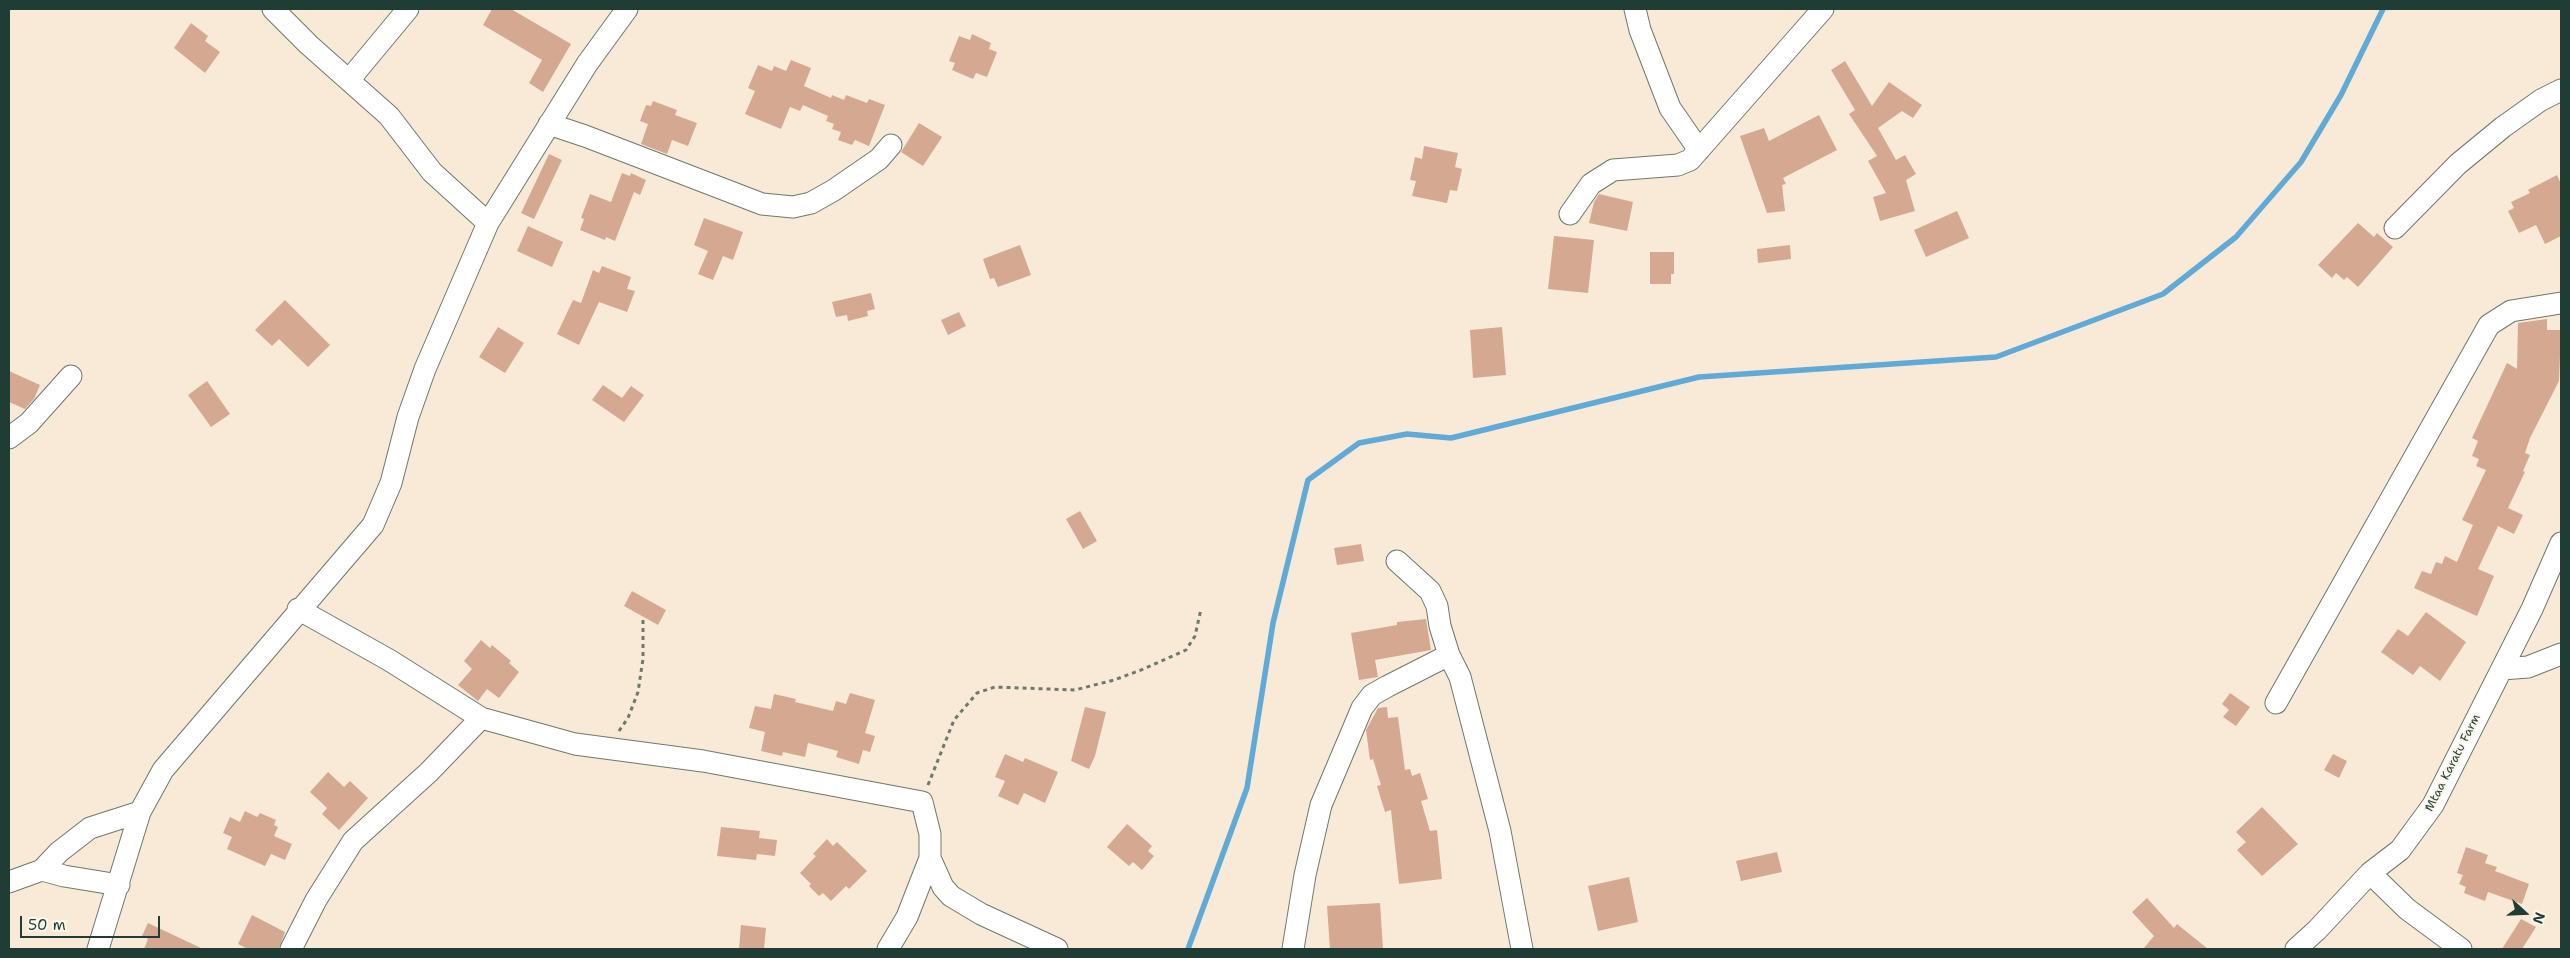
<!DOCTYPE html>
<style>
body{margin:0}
#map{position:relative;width:2570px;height:958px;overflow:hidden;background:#f8ead7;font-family:"Shantell Sans",sans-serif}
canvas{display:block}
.frame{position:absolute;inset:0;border:10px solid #1f3d34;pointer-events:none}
.north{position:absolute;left:2500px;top:888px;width:50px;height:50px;-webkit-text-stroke:4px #fbf7ec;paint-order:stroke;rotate:110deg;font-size:14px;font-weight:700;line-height:20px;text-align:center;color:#1f3d34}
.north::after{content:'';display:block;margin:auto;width:18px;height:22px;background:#1f3d34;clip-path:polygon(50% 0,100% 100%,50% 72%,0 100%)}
.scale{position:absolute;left:20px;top:916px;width:140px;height:22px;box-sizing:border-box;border:2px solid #1f3d34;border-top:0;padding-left:6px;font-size:15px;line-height:18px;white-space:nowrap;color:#1f3d34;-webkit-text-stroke:4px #fbf7ec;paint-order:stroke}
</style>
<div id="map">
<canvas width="2570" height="958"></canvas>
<div class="frame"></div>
<div class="north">N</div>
<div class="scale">50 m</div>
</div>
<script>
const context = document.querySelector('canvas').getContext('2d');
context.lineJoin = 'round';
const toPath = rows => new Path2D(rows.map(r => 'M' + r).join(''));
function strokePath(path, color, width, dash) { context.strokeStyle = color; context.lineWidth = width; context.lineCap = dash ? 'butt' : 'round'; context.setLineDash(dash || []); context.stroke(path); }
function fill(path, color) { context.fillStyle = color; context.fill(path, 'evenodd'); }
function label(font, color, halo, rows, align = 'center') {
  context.font = font + ' "Shantell Sans",sans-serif'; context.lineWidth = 4; context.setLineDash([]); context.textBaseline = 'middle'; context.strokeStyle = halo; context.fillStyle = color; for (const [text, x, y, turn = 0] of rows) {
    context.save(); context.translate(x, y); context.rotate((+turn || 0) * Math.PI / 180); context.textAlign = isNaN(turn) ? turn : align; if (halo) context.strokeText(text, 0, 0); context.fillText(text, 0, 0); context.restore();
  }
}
const stream = toPath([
 [1188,949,1247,788,1273,623,1308,480,1359,443,1407,434,1451,438,1699,377,1996,357,2163,294,2236,237,2301,162,2341,95,2383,9]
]);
const building = toPath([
 [492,9,511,9,571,44,543,92,529,83,542,60,483,25],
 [191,23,208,36,205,41,220,52,205,73,174,48],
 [972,34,991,43,989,49,997,52,987,77,976,73,973,79,952,70,955,63,949,61,959,36,970,40],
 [791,60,811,68,804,86,831,98,832,95,844,100,846,95,867,103,869,99,885,105,869,146,855,140,852,145,838,140,841,132,832,129,834,124,826,121,828,116,803,105,800,111,790,107,781,129,745,114,755,91,748,88,758,65,772,71,774,66,786,71],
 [1845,61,1872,106,1889,82,1922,105,1913,118,1902,111,1878,128,1896,160,1905,155,1916,174,1906,180,1915,211,1880,221,1873,197,1886,193,1868,161,1877,156,1849,114,1855,110,1831,70],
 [653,101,677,110,675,115,697,123,688,146,672,140,667,154,641,144,648,124,640,121,646,105,651,106],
 [1819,115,1837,150,1783,178,1786,184,1782,185,1785,211,1767,213,1740,136,1764,128,1769,141],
 [919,123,942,137,923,166,901,152],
 [1424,146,1458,153,1455,167,1462,169,1457,191,1450,190,1447,203,1412,196,1416,181,1410,180,1415,157,1422,159],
 [549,154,562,160,534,219,521,213],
 [622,173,630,176,631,173,646,180,640,195,634,192,615,241,606,237,605,240,580,230,584,219,581,218,590,194,611,202],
 [2557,175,2561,184,2561,236,2545,244,2536,225,2519,233,2508,211,2514,208,2511,202,2530,193,2528,190],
 [1599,194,1633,202,1627,231,1589,223,1594,202],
 [1957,211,1969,238,1926,257,1914,230],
 [704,218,743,232,733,260,723,256,713,280,698,274,708,251,694,245],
 [2358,223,2374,237,2377,233,2393,247,2358,287,2347,277,2344,280,2336,273,2332,278,2318,265],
 [528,226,563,242,552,267,517,251],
 [1554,236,1594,240,1588,293,1548,289],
 [1020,245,1031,275,998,287,994,278,990,279,983,259],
 [1790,245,1791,259,1758,263,1757,249],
 [1650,252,1674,252,1674,274,1671,274,1671,284,1650,284],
 [602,266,631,277,627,289,635,291,627,312,599,302,579,345,557,334,573,300,581,303,593,270,599,273],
 [871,293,875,309,867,311,868,316,848,321,847,315,836,317,832,302],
 [285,300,330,345,308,367,279,339,272,346,255,330],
 [959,312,966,326,948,335,941,320],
 [2547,319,2547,330,2561,330,2559,381,2530,438,2525,453,2530,455,2523,471,2525,472,2508,508,2523,515,2514,534,2498,526,2478,569,2494,576,2477,616,2414,588,2422,571,2431,574,2436,562,2442,564,2445,556,2457,562,2473,525,2462,520,2486,470,2476,466,2479,459,2472,456,2478,441,2472,438,2507,363,2517,369,2518,323],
 [498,327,524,343,505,373,479,357],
 [1502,327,1506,375,1473,378,1470,330],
 [9,371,40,385,34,399,25,409,9,402],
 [207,381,230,414,211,427,188,395],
 [603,385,622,398,631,386,644,395,624,422,592,400],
 [1080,511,1097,541,1083,549,1066,519],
 [1361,544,1364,561,1337,565,1334,548],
 [632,591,666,610,658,625,624,606],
 [2426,612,2466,642,2440,681,2420,666,2413,675,2381,652,2398,629,2408,636],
 [1426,619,1431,650,1375,660,1378,677,1359,680,1351,633,1397,625,1397,622],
 [481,640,490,648,492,645,511,661,509,663,519,672,499,698,487,689,478,701,458,685,472,669,464,661],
 [850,693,875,700,865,733,875,736,870,752,863,750,859,764,836,757,838,751,808,743,805,757,783,752,782,756,761,751,765,732,749,728,755,706,771,709,774,694,796,699,795,702,833,711,836,701,846,704],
 [2230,693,2250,707,2236,726,2223,717,2229,710,2222,704],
 [1085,707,1106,712,1095,756,1089,769,1071,761],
 [1387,707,1388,718,1398,717,1405,770,1410,769,1412,776,1420,773,1428,799,1421,801,1430,831,1437,830,1442,879,1399,884,1391,810,1385,812,1377,786,1381,785,1373,759,1370,760,1366,730,1378,708],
 [1005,754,1023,762,1025,758,1058,772,1045,803,1024,793,1018,805,998,796,1005,781,995,777],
 [2333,754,2347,761,2339,778,2324,770],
 [328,772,344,787,350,781,368,798,339,830,322,814,327,808,310,792],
 [2262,807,2298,844,2262,876,2237,850,2246,842,2236,832],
 [245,811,257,817,260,813,276,820,274,825,278,827,274,836,292,844,285,860,271,854,265,866,227,849,232,837,223,833,230,817,240,822],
 [1127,824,1152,846,1148,851,1154,856,1142,870,1133,862,1129,866,1107,847],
 [721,827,760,831,759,838,777,840,775,856,757,854,756,860,717,856],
 [827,839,833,846,837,842,867,871,849,889,846,886,831,901,823,893,819,896,809,886,811,884,800,873,816,856,813,854],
 [2466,847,2488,855,2485,863,2497,867,2495,871,2529,884,2522,904,2488,892,2485,901,2464,893,2466,887,2459,884,2463,875,2457,873],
 [1777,852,1782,872,1741,881,1736,861],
 [1629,877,1638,922,1598,931,1588,886],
 [2147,898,2174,928,2177,924,2208,949,2143,949,2154,936,2132,912],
 [1380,903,1383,949,1330,949,1327,906],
 [252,915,285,932,279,949,248,949,238,944],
 [2521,919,2536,927,2522,949,2502,949],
 [148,923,203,949,144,949,148,939,142,936],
 [741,925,766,928,764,949,739,949]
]);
const path = toPath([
 [619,731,628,718,638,692,643,659,643,619],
 [928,785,954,720,977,693,995,687,1075,690,1114,680,1141,670,1186,650,1195,636,1201,609]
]);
const street = toPath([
 [273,9,309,45,389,116,432,172,488,223],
 [1635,9,1640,30,1670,108,1699,150],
 [349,80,408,9],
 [549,124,585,136,762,204,793,207,811,203,834,190,879,159,891,145],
 [1570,214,1591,184,1613,170,1678,165,1690,160,1823,9],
 [2395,228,2458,164,2503,127,2541,100,2561,90],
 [9,438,29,423,71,376],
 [1397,561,1430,591,1437,606,1440,626,1449,655,1460,677,1500,831,1522,949],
 [298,609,389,660,481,718,575,744,703,761,922,802,930,834,930,858,943,887,951,896,981,914,1057,949],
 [2502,669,2528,667,2561,654],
 [2276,703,2489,325,2511,311,2561,303],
 [42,870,64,876,119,885],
 [2370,873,2407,909,2461,949],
 [9,882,42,870,59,852,90,828,140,812],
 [98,949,140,812,163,770,373,525,391,483,408,417,425,369,488,223,587,64,627,9],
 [291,949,316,900,353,841,429,772,481,718],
 [888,949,907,917,930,858],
 [1293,949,1305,875,1321,805,1362,708,1372,695,1388,686,1449,655],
 [2296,949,2317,930,2370,873,2400,850,2433,805,2532,609,2561,543]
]);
const streetNames = [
 ["Mtaa Karatu Farm",2453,763,-63]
];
strokePath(stream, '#5faad7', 5.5);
fill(building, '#d5a991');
strokePath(street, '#6b7a6d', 23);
strokePath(path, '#6b7a6d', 3, [4, 4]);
strokePath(street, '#fff', 21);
label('12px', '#1f3d34', '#fbf7ec', streetNames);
</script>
